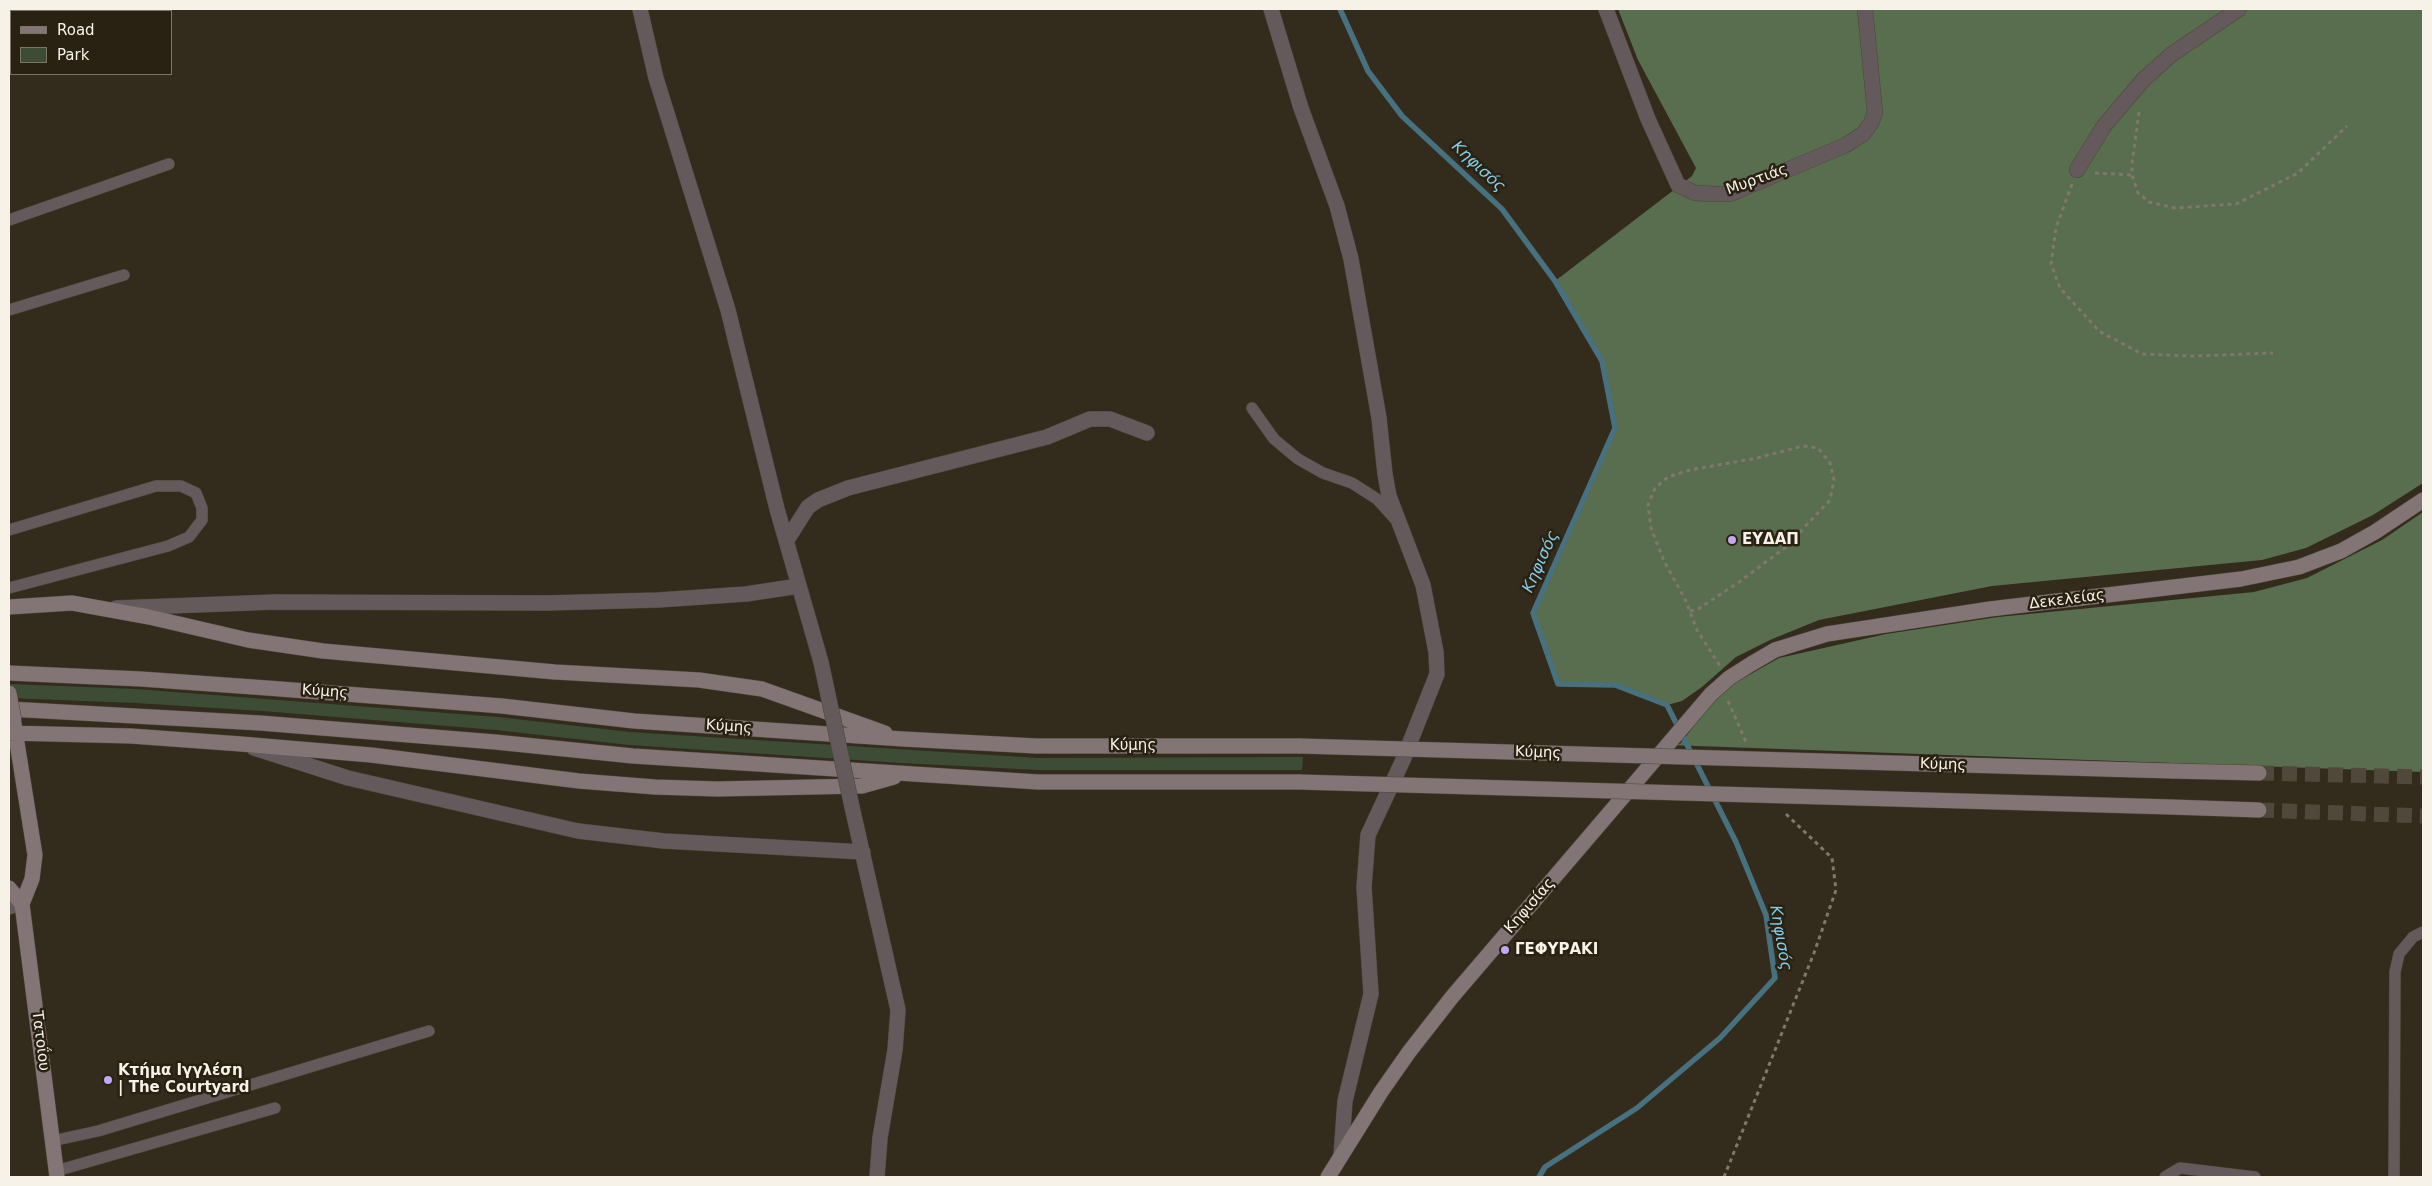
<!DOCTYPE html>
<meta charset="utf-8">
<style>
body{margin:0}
#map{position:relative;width:2432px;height:1186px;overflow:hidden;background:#332b1c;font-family:"DejaVu Sans",sans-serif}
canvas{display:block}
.frame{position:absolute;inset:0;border:10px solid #f7f2e8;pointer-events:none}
.legend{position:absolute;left:10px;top:10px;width:162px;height:65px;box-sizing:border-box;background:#292112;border:1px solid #7b7568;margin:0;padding:6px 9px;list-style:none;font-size:15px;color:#f7f2e8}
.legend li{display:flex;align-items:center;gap:10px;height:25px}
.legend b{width:25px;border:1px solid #7b7568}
</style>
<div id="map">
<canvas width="2432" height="1186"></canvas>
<div class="frame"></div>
<ul class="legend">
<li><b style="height:6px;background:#837476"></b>Road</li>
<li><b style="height:14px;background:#3d4c35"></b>Park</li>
</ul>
</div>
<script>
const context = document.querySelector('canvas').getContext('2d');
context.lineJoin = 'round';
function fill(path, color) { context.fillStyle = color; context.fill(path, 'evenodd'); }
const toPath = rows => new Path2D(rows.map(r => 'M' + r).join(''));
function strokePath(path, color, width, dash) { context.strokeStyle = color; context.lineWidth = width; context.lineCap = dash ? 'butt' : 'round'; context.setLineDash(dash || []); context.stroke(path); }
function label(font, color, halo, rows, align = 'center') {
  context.font = font + ' "DejaVu Sans",sans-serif'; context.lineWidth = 5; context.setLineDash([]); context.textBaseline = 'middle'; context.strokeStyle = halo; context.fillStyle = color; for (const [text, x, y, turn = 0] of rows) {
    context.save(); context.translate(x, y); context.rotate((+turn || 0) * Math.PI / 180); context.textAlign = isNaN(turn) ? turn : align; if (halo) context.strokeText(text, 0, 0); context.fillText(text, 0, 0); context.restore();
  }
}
const green = toPath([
 [9,684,136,689,498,717,630,732,1038,758,1303,757,1302,770,1039,770,901,763,629,745,496,730,262,711,136,703,9,698]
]);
const forest = toPath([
 [1618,9,2423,9,2423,483,2373,515,2306,548,2262,560,1992,586,1819,620,1770,640,1736,657,1702,687,1682,701,1667,705,1615,685,1558,684,1533,613,1615,428,1602,361,1555,281,1692,176,1696,168,1638,60],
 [2423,512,2423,772,1669,745,1680,744,1715,698,1733,684,1779,658,1886,634,1998,617,2254,592,2307,578,2382,540]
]);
const stream = toPath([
 [1340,9,1368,71,1402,116,1502,209,1555,281,1602,361,1615,428,1533,613,1558,684,1615,685,1667,705,1736,842,1766,915,1775,978,1720,1038,1637,1108,1545,1167,1539,1177]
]);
const secondaryTunnel = toPath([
 [2259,773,2423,777],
 [2259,810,2423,816]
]);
const path = toPath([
 [2139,112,2132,163,2132,175,2138,193,2149,202,2175,208,2236,204,2298,173,2347,126],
 [2095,173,2132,175],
 [2072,184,2056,228,2051,264,2060,288,2099,331,2142,354,2193,356,2273,353],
 [1690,611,1698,609,1739,582,1786,547,1830,500,1834,480,1830,463,1818,448,1803,446,1757,458,1690,470,1668,477,1655,488,1648,505,1651,528,1664,561,1685,599,1697,630,1720,666],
 [1728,701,1746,742],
 [1724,1177,1814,953,1836,890,1832,858,1786,814]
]);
const lane = toPath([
 [9,220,169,164],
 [9,310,124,275],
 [1252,408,1274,439,1298,459,1323,473,1352,483,1377,499,1396,520],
 [9,530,156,486,181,486,196,493,202,508,202,520,189,537,168,546,9,588],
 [9,909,22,904],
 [52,1141,98,1131,429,1031],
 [56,1171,275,1108],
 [2165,1177,2180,1168,2255,1177],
 [2394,1177,2395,972,2399,954,2413,937,2423,932]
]);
const street = toPath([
 [640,9,656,78,728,310,777,509,821,662],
 [1271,9,1301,108,1337,206,1351,259,1379,418,1385,474,1389,496,1423,585,1436,652,1437,674,1403,760,1368,835,1364,887,1371,994,1345,1101,1341,1155],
 [1606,9,1648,119,1678,185,1695,193,1715,194,1730,194,1846,145,1863,134,1871,123,1875,113,1865,9],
 [56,11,64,9],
 [9,26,11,26],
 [2077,170,2104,126,2143,80,2172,54,2239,9],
 [787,540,808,507,818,500,848,488,1047,437,1090,419,1110,419,1147,433],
 [116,608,275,602,547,603,658,600,746,594,799,586],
 [254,748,348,778,578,831,664,841,863,852],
 [852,807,898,1010,895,1050,880,1138,877,1177]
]);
const secondary = toPath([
 [9,607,72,603,149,617,248,640,323,651,555,672,699,680,762,689,885,733],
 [9,673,141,679,267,688,502,706,634,721,903,739,1036,746,1300,746],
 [9,709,260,723,495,742,633,756,1038,782,1299,782],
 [14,724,35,855,32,879,22,904,57,1177],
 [9,733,131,736,241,744,371,755,579,781,655,787,717,789,862,786,894,777],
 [2172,771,2259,773],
 [2171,807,2259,810],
 [9,888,22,904],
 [1328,1177,1381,1092,1409,1052,1452,997,1711,694,1729,678,1751,664,1775,650,1827,634,1990,609,2241,579,2299,567,2341,551,2375,532,2423,500]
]);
const streetBridge = toPath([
 [821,662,852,807]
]);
const secondaryBridge = toPath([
 [9,693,14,720],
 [1300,746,2172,771],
 [1299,782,2171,807]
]);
const markers = [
 [1732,540,5,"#c2a8f3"],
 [1505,950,5,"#c2a8f3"],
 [108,1080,5,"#c2a8f3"]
];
const streetNames = [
 ["Μυρτιάς",1757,180,-20],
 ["Δεκελείας",2067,600,-7],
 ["Κύμης",325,692,4],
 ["Κύμης",729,727,4],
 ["Κύμης",1133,746],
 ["Κύμης",1538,753,2],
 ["Κύμης",1943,765,2],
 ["Κηφισίας",1530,906,-49],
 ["Τατοΐου",40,1041,83]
];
const poiNames = [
 ["ΕΥΔΑΠ",1742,540],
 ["ΓΕΦΥΡΑΚΙ",1515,950],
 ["Κτήμα Ιγγλέση",118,1071],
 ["| The Courtyard",118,1088]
];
const waterNames = [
 ["Κηφισός",1478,167,43],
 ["Κηφισός",1541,562,-66],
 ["Κηφισός",1780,938,80]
];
fill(green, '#3d4c35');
fill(forest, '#596d4f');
strokePath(stream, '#47717f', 5.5);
strokePath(secondaryTunnel, '#50493b', 15, [15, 8]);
strokePath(lane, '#4e4739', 12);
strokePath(street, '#4e4739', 16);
strokePath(secondary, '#4e4739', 16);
strokePath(path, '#7f786b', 3, [4, 4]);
strokePath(lane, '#645a5c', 11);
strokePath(street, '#645a5c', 15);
strokePath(secondary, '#837476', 15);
strokePath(streetBridge, '#4e4739', 16, []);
strokePath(secondaryBridge, '#4e4739', 16, []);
strokePath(streetBridge, '#645a5c', 15);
strokePath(secondaryBridge, '#837476', 15);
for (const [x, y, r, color] of markers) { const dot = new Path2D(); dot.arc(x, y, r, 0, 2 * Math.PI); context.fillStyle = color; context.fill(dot); strokePath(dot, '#292112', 2); }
label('15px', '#f7f2e8', '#292112', streetNames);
label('bold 15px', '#f7f2e8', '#292112', poiNames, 'left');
label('italic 16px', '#83cde7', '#292112', waterNames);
</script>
